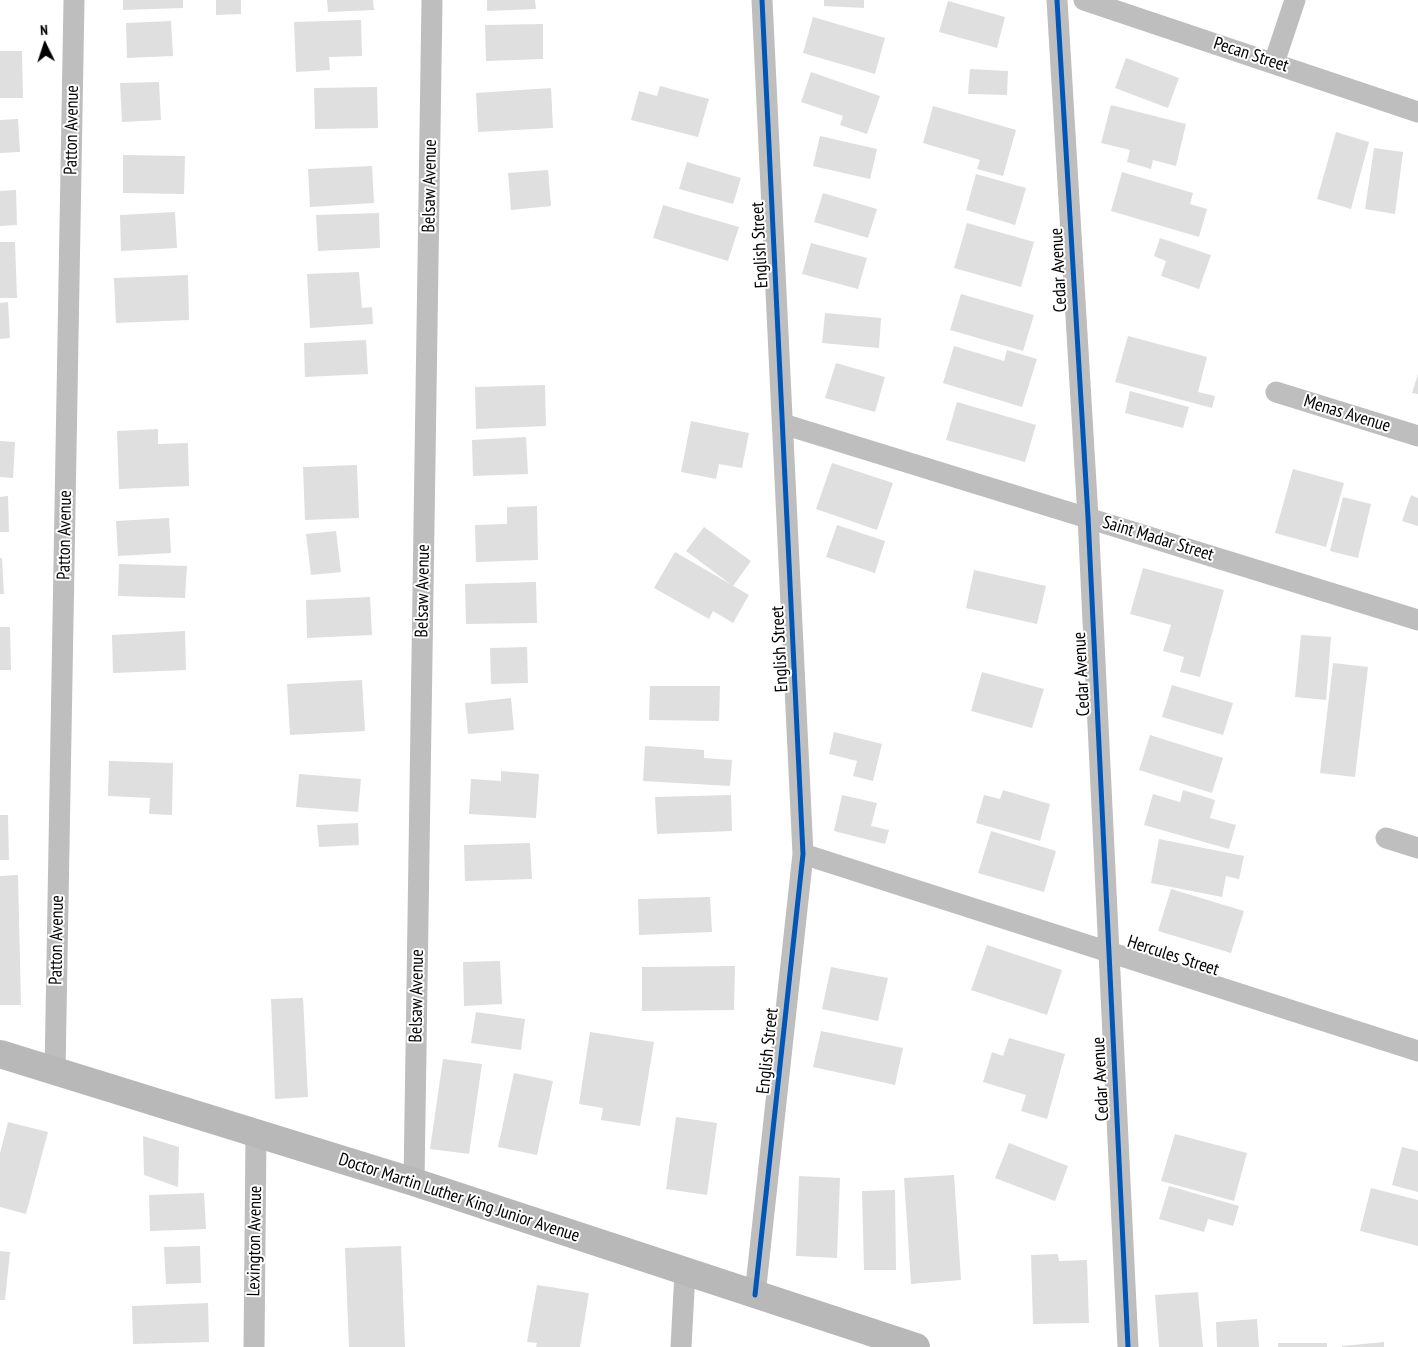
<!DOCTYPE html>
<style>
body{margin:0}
#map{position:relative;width:1418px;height:1347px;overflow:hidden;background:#fff;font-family:"PT Sans Narrow",sans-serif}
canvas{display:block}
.north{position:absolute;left:20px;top:20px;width:50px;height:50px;-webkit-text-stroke:4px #fff;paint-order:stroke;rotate:356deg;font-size:14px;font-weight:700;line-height:20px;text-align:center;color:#000}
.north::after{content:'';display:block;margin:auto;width:18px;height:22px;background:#000;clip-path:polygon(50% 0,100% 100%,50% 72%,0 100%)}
</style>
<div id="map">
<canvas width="1418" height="1347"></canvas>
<div class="north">N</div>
</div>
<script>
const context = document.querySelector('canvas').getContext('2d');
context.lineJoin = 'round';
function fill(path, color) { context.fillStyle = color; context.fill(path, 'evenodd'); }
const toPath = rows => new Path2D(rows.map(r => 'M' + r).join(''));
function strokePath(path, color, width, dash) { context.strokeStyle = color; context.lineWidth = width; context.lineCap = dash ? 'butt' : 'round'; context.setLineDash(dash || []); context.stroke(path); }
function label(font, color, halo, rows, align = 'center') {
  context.font = font + ' "PT Sans Narrow",sans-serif'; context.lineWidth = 4; context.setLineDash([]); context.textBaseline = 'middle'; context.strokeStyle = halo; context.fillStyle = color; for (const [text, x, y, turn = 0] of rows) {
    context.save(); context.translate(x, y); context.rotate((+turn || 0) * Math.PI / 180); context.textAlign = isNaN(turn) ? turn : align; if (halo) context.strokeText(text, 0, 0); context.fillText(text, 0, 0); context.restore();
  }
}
const building = toPath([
 [123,0,183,0,183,8,123,10],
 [216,0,241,0,241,14,216,15],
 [327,0,373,0,374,10,328,12],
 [487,0,535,0,536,9,487,11],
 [824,0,864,0,864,8,824,6],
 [948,1,1005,17,997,48,939,32],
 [813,17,885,38,875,74,803,53],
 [361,20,362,56,329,57,330,70,296,72,294,22],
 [171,21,173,56,127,58,126,23],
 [543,24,543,59,486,61,485,25],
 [0,51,22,51,23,98,0,98],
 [1126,58,1179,78,1168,108,1115,88],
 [970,69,1008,71,1007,95,968,94],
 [811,72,880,96,867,134,840,125,843,116,801,102],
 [159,82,161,120,122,122,120,83],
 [660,86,709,99,698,137,631,120,639,91,657,96],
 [377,87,378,128,315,129,314,88],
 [551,88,553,128,478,132,476,93],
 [1111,105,1186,124,1176,166,1153,160,1151,169,1127,162,1130,150,1101,143],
 [933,106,1016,130,1003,176,977,169,980,160,923,143],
 [18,119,20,152,0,153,0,120],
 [1336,132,1369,142,1351,209,1317,199],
 [820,136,877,149,870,179,813,166],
 [1374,148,1403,152,1395,214,1365,209],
 [123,155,185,156,184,194,123,193],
 [687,162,741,178,733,204,679,189],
 [372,166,374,203,310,207,308,169],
 [548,170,551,206,511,210,508,173],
 [1122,172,1193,193,1190,204,1207,209,1199,237,1111,211],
 [976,174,1026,188,1015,225,966,210],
 [16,190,17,225,0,226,0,191],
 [823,193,877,209,868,238,814,222],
 [663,205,739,227,728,261,653,238],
 [175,212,177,248,121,251,120,215],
 [379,213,380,248,318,251,316,215],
 [967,223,1034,242,1021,287,954,268],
 [1160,238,1211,255,1199,289,1161,276,1166,261,1154,256],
 [0,242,15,242,17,298,0,298],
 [811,243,867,258,858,289,802,274],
 [359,272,362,308,372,307,373,324,310,328,307,274],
 [188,275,189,320,116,323,114,278],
 [961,294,1034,315,1023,351,950,330],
 [8,302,10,338,0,339,0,303],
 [825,313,881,318,879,348,822,343],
 [1128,336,1207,357,1198,392,1215,396,1212,408,1115,382],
 [366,340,368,374,305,377,304,343],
 [954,346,1004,361,1007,350,1037,359,1022,407,943,383],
 [836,363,885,377,875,412,825,398],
 [1418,374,1418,394,1412,393],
 [545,385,546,426,476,429,475,387],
 [1130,391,1189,407,1183,428,1125,413],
 [957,402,1036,425,1025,462,946,440],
 [691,421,749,433,742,468,719,464,716,479,681,472],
 [158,429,158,444,188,443,189,486,119,489,117,431],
 [526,437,528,474,473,476,472,440],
 [0,441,15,442,13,478,0,477],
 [832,463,893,483,877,530,816,509],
 [357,465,359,518,305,520,303,467],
 [1293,469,1344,483,1326,547,1275,533],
 [1411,495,1418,498,1418,526,1402,521],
 [8,496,9,532,0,532,0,497],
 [1343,497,1371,504,1358,558,1330,551],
 [537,506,538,560,476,562,475,525,507,524,507,507],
 [169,518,171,553,118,556,116,521],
 [837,525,885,541,875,573,826,557],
 [704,527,751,561,733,586,686,551],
 [336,531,341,572,311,575,306,534],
 [675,552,749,595,733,623,713,611,709,619,654,588],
 [0,558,2,558,4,594,0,594],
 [119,564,187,566,185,598,118,596],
 [1143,568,1224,590,1200,677,1180,672,1184,657,1163,651,1171,625,1130,614],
 [974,570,1046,586,1037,624,966,608],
 [536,582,537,623,466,624,465,584],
 [370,597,372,635,307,638,306,600],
 [0,627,10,627,11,670,0,670],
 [185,631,186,670,113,673,112,635],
 [1301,635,1331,637,1326,700,1295,697],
 [527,647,528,683,491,684,490,648],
 [1333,663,1368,667,1355,777,1320,773],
 [982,672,1044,689,1032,728,971,711],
 [362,680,365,731,290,735,287,684],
 [1172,685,1233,703,1223,735,1162,717],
 [650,686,720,686,719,721,649,720],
 [511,698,514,730,468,734,465,703],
 [834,732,882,744,873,781,853,776,857,761,829,754],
 [1150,735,1223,758,1212,793,1139,770],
 [645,746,704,750,704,758,732,760,730,786,643,781],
 [109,761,173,763,172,815,149,814,150,798,108,796],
 [501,771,539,774,536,818,469,814,471,779,501,781],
 [299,774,361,779,358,812,296,807],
 [1003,790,1050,804,1040,841,976,823,984,795,1000,799],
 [1183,790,1215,800,1210,818,1236,825,1229,849,1144,825,1153,794,1180,802],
 [731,795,732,831,657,834,655,797],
 [842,795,877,803,871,826,889,830,885,844,834,831],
 [0,815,8,815,9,860,0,860],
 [358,823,359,845,319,847,317,825],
 [991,831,1056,851,1044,892,978,873],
 [1159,839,1244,856,1239,879,1226,876,1222,897,1151,883],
 [530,843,532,879,465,881,464,845],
 [18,875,21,1005,0,1005,0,876],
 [1171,889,1244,911,1231,953,1158,931],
 [710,897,712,932,639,935,638,899],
 [987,945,1062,970,1047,1015,971,990],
 [500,961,502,1004,464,1006,463,962],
 [735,966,734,1010,642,1011,642,967],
 [831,967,888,978,878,1021,822,1009],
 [303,998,308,1097,275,1099,271,999],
 [476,1012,525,1019,521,1050,471,1043],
 [821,1031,903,1048,895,1085,813,1067],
 [590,1032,654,1042,640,1126,601,1120,603,1108,579,1104],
 [1009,1038,1065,1054,1047,1119,1021,1111,1026,1095,983,1082,992,1052,1003,1056],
 [443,1059,482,1064,469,1154,430,1149],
 [514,1073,553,1081,537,1155,498,1147],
 [676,1117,717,1123,707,1195,666,1189],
 [8,1122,48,1132,26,1214,0,1207,0,1153],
 [1175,1134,1247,1153,1234,1201,1161,1181],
 [143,1136,179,1147,178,1187,144,1175],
 [1009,1143,1068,1166,1055,1201,995,1178],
 [1402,1147,1418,1151,1418,1192,1392,1185],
 [954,1175,961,1280,911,1284,904,1178],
 [799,1176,840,1178,837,1258,796,1256],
 [1169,1186,1239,1206,1233,1226,1208,1219,1204,1232,1159,1219],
 [1371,1188,1418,1200,1418,1246,1360,1231],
 [895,1190,896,1270,864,1270,862,1191],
 [204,1193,206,1229,150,1231,149,1195],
 [200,1246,201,1283,166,1284,164,1247],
 [401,1246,405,1347,349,1347,345,1248],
 [0,1251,10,1252,5,1300,0,1300],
 [1058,1254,1059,1261,1087,1260,1089,1323,1033,1324,1031,1255],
 [537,1285,589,1293,580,1347,536,1347,537,1343,527,1342],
 [1198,1292,1203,1347,1159,1347,1155,1295],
 [208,1303,209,1342,133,1344,132,1306],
 [1257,1319,1259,1347,1217,1347,1216,1322],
 [1384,1342,1384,1347,1342,1347,1342,1346],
 [1278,1343,1327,1343,1327,1347,1278,1347]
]);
const minor = toPath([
 [1057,0,1088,517,1128,1347],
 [1084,0,1418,112],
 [1274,63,1295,0],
 [1276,392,1418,436],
 [783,424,1418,620],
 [1386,838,1418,848],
 [803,854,1418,1051],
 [55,1071,74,0],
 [414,1182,432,0],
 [755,1295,803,854,762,0],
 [254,1347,256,1134],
 [681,1347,685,1272]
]);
const secondary = toPath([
 [0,1054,414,1182,916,1347]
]);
const cycleway = toPath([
 [1057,0,1088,517,1128,1347],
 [755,1295,803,854,762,0]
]);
const streetNames = [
 ["Pecan Street",1251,55,18],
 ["Patton Avenue",72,130,-89],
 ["Belsaw Avenue",430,186,-89],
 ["English Street",760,245,-93],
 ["Cedar Avenue",1059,270,-93],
 ["Menas Avenue",1347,414,17],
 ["Patton Avenue",65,535,-89],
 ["Saint Madar Street",1158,539,17],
 ["Belsaw Avenue",423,591,-89],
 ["English Street",780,649,-93],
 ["Cedar Avenue",1082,674,-93],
 ["Patton Avenue",57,940,-89],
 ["Hercules Street",1173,956,18],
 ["Belsaw Avenue",417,996,-89],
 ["English Street",768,1051,-84],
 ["Cedar Avenue",1101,1079,-93],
 ["Doctor Martin Luther King Junior Avenue",459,1198,18],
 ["Lexington Avenue",255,1241,-89]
];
fill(building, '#dfdfdf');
strokePath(minor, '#bebebe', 21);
strokePath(secondary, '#b8b8b8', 28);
strokePath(cycleway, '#0057b8', 5);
label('18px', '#000', '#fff', streetNames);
</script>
